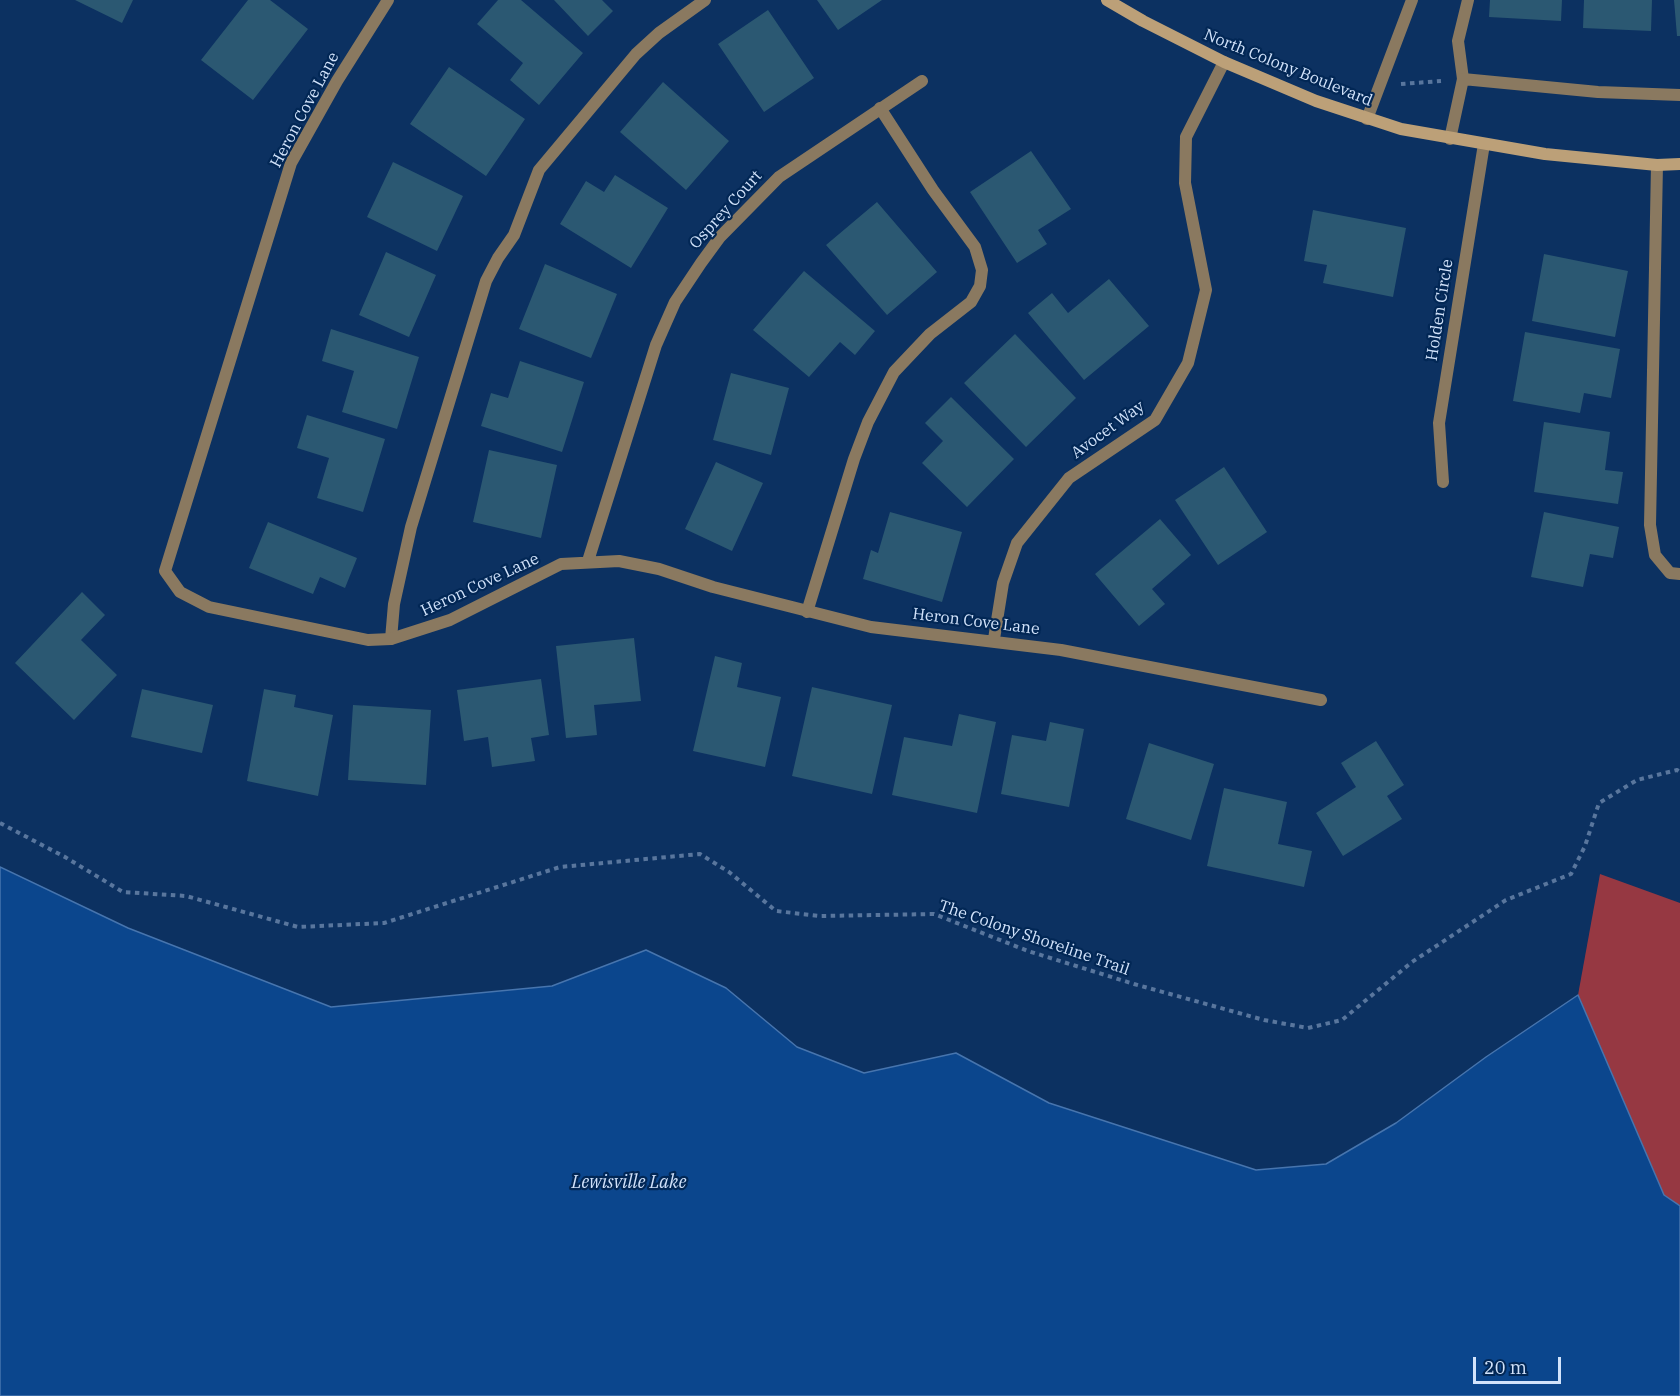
<!DOCTYPE html>
<style>
body{margin:0}
#map{position:relative;width:1680px;height:1396px;overflow:hidden;background:#0c3161;font-family:"IBM Plex Serif",serif}
canvas{display:block}
.scale{position:absolute;left:1473px;top:1357px;width:88px;height:27px;box-sizing:border-box;border:3px solid #d2e3fb;border-top:0;padding-left:8px;font-size:18px;line-height:21px;white-space:nowrap;color:#d2e3fb;-webkit-text-stroke:4px #022755;paint-order:stroke}
</style>
<div id="map">
<canvas width="1680" height="1396"></canvas>
<div class="scale">20 m</div>
</div>
<script>
const context = document.querySelector('canvas').getContext('2d');
context.lineJoin = 'round';
function fill(path, color) { context.fillStyle = color; context.fill(path, 'evenodd'); }
const toPath = rows => new Path2D(rows.map(r => 'M' + r).join(''));
function strokePath(path, color, width, dash) { context.strokeStyle = color; context.lineWidth = width; context.lineCap = dash ? 'butt' : 'round'; context.setLineDash(dash || []); context.stroke(path); }
function label(font, color, halo, rows, align = 'center') {
  context.font = font + ' "IBM Plex Serif",serif'; context.lineWidth = 4.5; context.setLineDash([]); context.textBaseline = 'middle'; context.strokeStyle = halo; context.fillStyle = color; for (const [text, x, y, turn = 0] of rows) {
    context.save(); context.translate(x, y); context.rotate((+turn || 0) * Math.PI / 180); context.textAlign = isNaN(turn) ? turn : align; if (halo) context.strokeText(text, 0, 0); context.fillText(text, 0, 0); context.restore();
  }
}
const green = toPath([
 [1600,874,1680,903,1680,1206,1664,1195,1578,995]
]);
const water = toPath([
 [0,867,128,928,331,1007,552,986,646,950,726,988,797,1047,864,1073,956,1053,1049,1103,1256,1170,1326,1164,1396,1123,1486,1057,1578,995,1664,1195,1680,1206,1680,1396,0,1396,0,867]
]);
const building = toPath([
 [75,0,133,0,122,23],
 [248,0,270,0,308,29,253,100,201,60],
 [498,0,521,0,583,53,539,105,510,80,523,63,477,24],
 [554,0,602,0,613,11,588,36],
 [817,0,882,0,838,30],
 [1490,0,1562,0,1561,21,1489,17],
 [1584,0,1652,0,1651,31,1583,28],
 [1674,0,1680,0,1680,36,1677,36],
 [768,10,814,78,764,112,718,44],
 [449,67,525,119,486,176,410,124],
 [663,82,729,141,686,190,620,132],
 [1031,151,1071,209,1038,230,1047,244,1017,263,970,192],
 [393,162,463,196,437,251,367,217],
 [615,175,668,208,631,268,560,224,586,181,604,192],
 [877,202,937,272,887,315,826,245],
 [1313,210,1406,228,1393,297,1323,283,1327,265,1304,261],
 [386,252,436,275,409,337,359,315],
 [1544,254,1628,271,1615,337,1532,321],
 [545,264,617,294,591,358,519,329],
 [804,271,875,331,855,355,840,342,809,377,753,330],
 [1109,279,1149,326,1084,380,1028,313,1052,293,1068,313],
 [331,329,419,357,397,429,342,412,354,371,322,361],
 [1525,332,1620,349,1611,398,1584,393,1580,413,1513,401],
 [1015,334,1076,398,1026,447,964,383],
 [520,361,584,382,562,452,481,426,491,393,508,398],
 [731,373,789,388,771,455,713,440],
 [951,397,1014,459,967,507,922,463,943,441,925,423],
 [307,415,385,439,363,512,317,498,329,458,297,448],
 [1544,422,1610,432,1605,470,1623,472,1618,504,1534,492],
 [489,450,557,465,541,538,473,522],
 [716,462,763,483,732,551,685,529],
 [1224,467,1267,532,1218,565,1175,500],
 [890,512,962,532,942,602,863,579,871,550,878,553],
 [1544,512,1619,527,1613,558,1590,554,1583,587,1531,577],
 [1160,519,1191,555,1152,589,1165,604,1139,626,1095,574],
 [268,522,357,558,345,588,320,577,313,594,249,568],
 [82,592,105,615,81,640,117,675,74,720,15,663],
 [634,638,641,701,594,705,597,735,566,738,556,646],
 [715,656,742,663,737,687,781,697,765,767,693,751],
 [541,679,549,735,531,738,535,761,492,767,488,737,464,741,457,690],
 [812,687,892,705,872,794,792,776],
 [142,689,213,705,202,753,131,737],
 [264,689,296,695,294,707,333,715,318,796,247,781],
 [353,705,431,710,426,785,348,780],
 [959,714,996,722,977,813,892,795,904,737,952,746],
 [1050,722,1084,729,1069,807,1001,794,1012,735,1046,741],
 [1376,741,1404,785,1387,796,1402,819,1343,856,1316,813,1356,787,1341,763],
 [1149,743,1214,764,1191,840,1126,819],
 [1224,788,1287,802,1278,844,1312,851,1304,887,1207,866]
]);
const path = toPath([
 [1401,84,1441,81],
 [0,823,65,857,123,892,186,896,298,927,384,923,560,867,700,854,729,872,776,911,820,916,934,914,1028,951,1134,984,1264,1020,1308,1028,1342,1020,1412,962,1506,900,1571,874,1585,846,1599,803,1637,780,1677,770,1680,772]
]);
const service = toPath([
 [1463,79,1458,41,1468,0],
 [1367,119,1412,0],
 [1657,165,1650,525,1655,555,1670,573,1680,574],
 [807,612,854,459,868,422,894,372,930,334,971,302,980,286,982,270,975,247,933,190,880,108],
 [391,639,394,604,411,527,486,281,498,258,514,235,539,170,636,54,659,33,705,0]
]);
const minor = toPath([
 [388,0,337,81,291,163,165,571,180,592,209,607,368,640,391,639,450,620,561,564,619,561,659,569,713,587,871,627,1061,650,1321,700],
 [1450,139,1463,79,1598,92,1680,95],
 [1443,482,1439,423,1484,144],
 [588,561,656,345,675,302,701,263,720,237,779,177,922,81],
 [994,639,1003,583,1017,543,1069,478,1155,420,1188,363,1206,290,1185,183,1186,137,1224,62]
]);
const secondary = toPath([
 [1107,0,1143,21,1224,62,1316,101,1401,129,1545,154,1657,165,1680,164]
]);
const streetNames = [
 ["North Colony Boulevard",1288,68,22],
 ["Heron Cove Lane",305,110,-62],
 ["Osprey Court",726,210,-48],
 ["Holden Circle",1440,310,-81],
 ["Avocet Way",1108,430,-36],
 ["Heron Cove Lane",480,585,-25],
 ["Heron Cove Lane",976,622,7],
 ["The Colony Shoreline Trail",1034,938,19]
];
const waterNames = [
 ["Lewisville Lake",629,1183]
];
fill(green, '#963842');
fill(water, '#0b468d');
strokePath(water, '#4775ae', 1.5);
fill(building, '#2b5872');
strokePath(path, '#59769d', 4, [4.5, 4.5]);
strokePath(service, '#8a7960', 12);
strokePath(minor, '#8a7960', 12);
strokePath(secondary, '#bca078', 12);
label('16px', '#d2e3fb', '#022755', streetNames);
label('italic 18px', '#d0e1fa', '#022755', waterNames);
</script>
